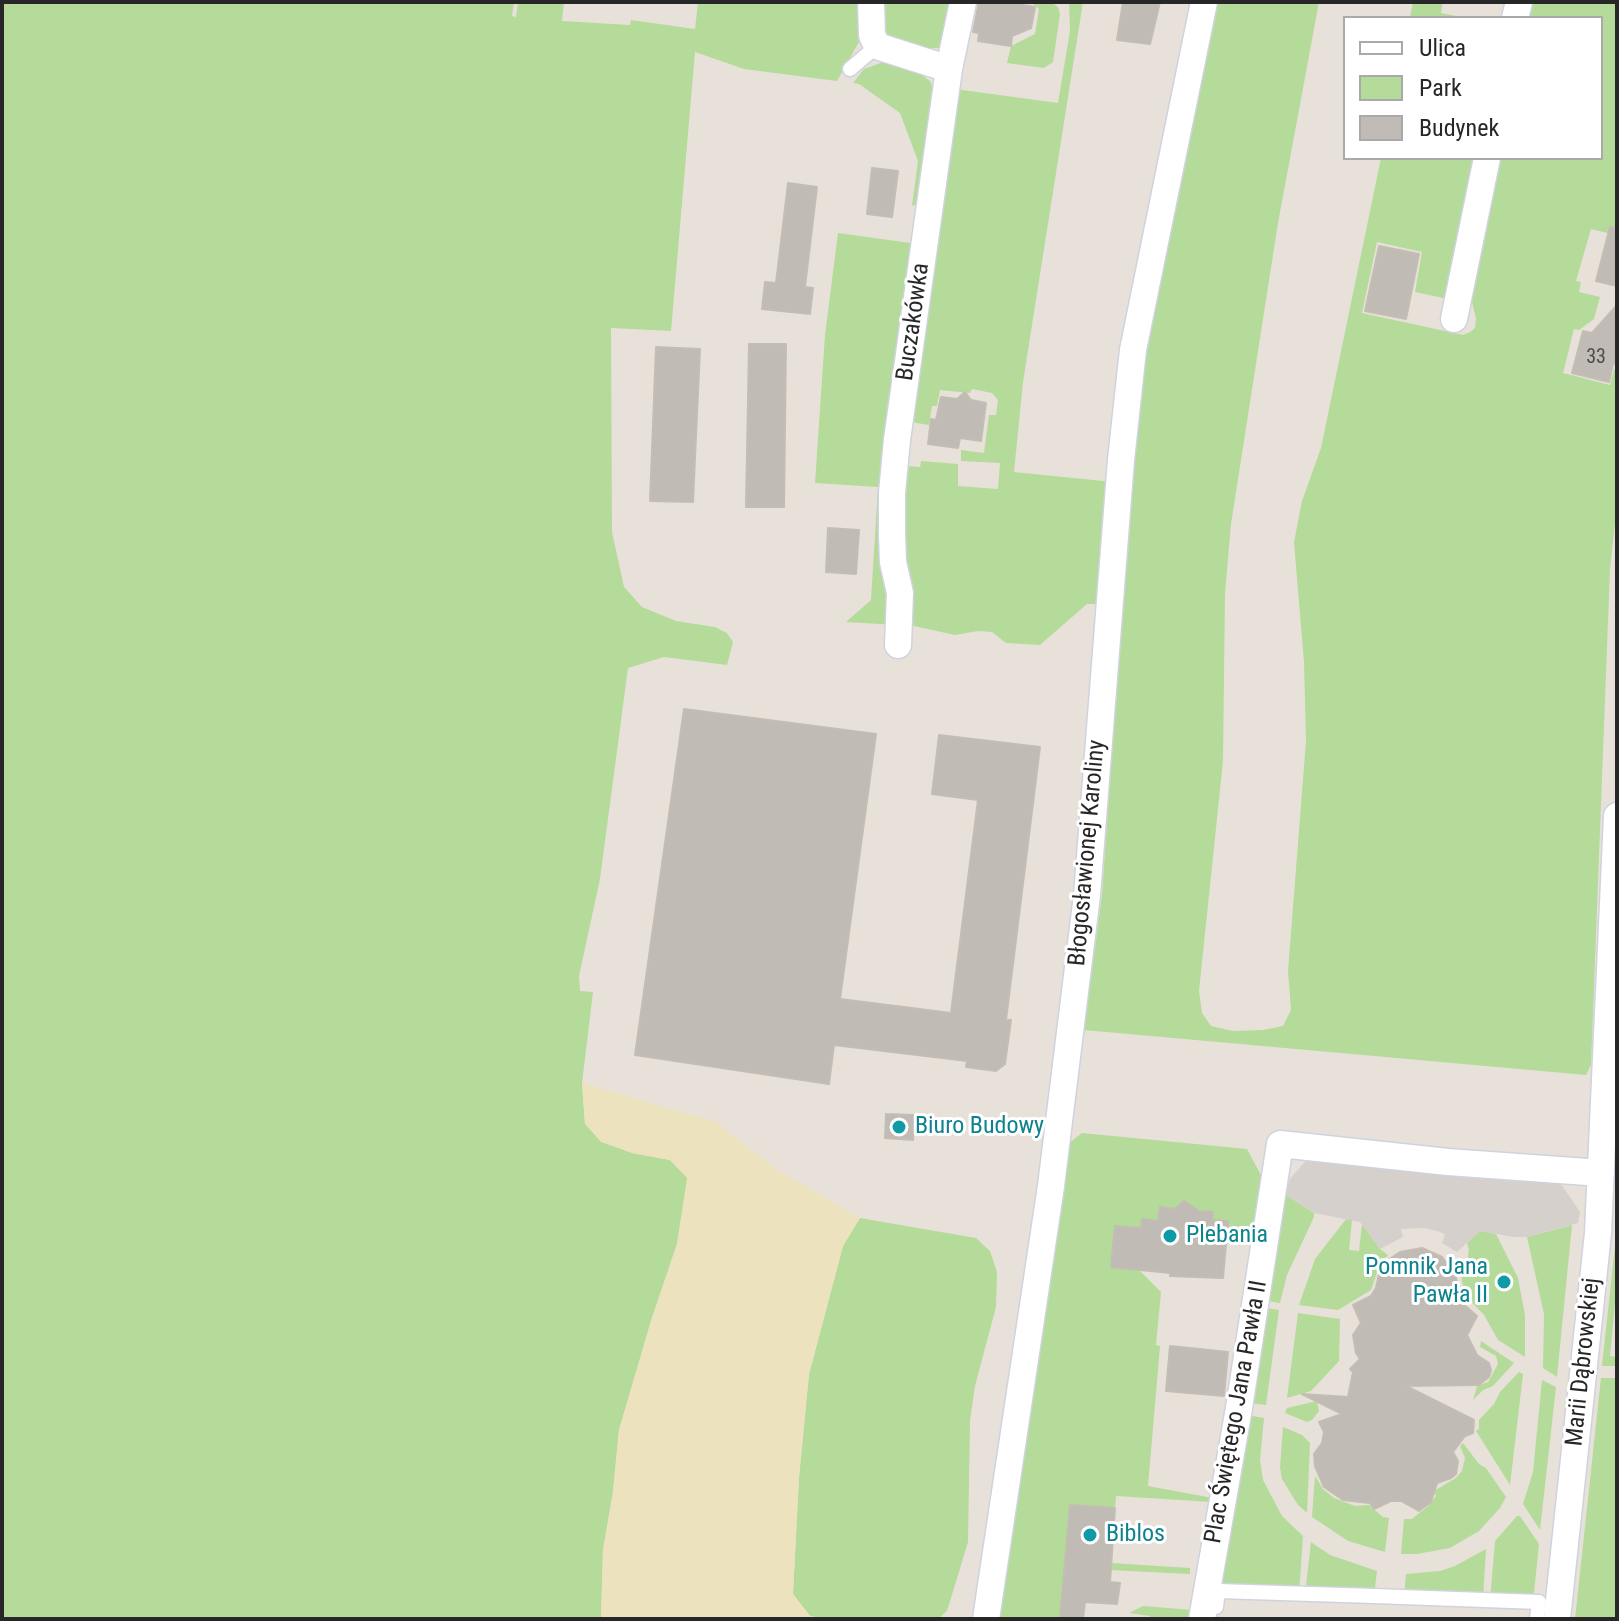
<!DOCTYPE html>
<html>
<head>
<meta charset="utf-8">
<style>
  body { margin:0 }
  #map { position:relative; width:1619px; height:1621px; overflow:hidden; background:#e8e1d9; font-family:"Roboto Condensed",sans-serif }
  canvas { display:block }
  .frame { position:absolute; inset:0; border:4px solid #272727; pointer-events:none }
  .legend { position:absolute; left:1343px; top:16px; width:260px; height:144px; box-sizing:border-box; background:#fff; border:2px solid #a9a9a9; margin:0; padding:10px 14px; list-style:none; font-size:24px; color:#272727 }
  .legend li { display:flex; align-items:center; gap:16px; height:40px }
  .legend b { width:40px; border:2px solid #a9a9a9 }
</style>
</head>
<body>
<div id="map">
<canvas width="1619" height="1621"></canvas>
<div class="frame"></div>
<ul class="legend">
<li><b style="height:10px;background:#fff"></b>Ulica</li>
<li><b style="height:22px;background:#b4db99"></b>Park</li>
<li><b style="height:22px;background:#c1bbb6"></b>Budynek</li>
</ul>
</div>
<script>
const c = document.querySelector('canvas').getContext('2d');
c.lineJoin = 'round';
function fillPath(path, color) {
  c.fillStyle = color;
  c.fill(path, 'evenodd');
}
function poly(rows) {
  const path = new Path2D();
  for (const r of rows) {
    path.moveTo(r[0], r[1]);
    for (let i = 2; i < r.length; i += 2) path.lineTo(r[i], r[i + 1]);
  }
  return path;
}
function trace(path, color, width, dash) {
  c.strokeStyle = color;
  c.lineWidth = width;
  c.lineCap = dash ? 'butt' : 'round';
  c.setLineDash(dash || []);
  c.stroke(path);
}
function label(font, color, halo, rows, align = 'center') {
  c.font = font + ' "Roboto Condensed",sans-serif';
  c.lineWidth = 6;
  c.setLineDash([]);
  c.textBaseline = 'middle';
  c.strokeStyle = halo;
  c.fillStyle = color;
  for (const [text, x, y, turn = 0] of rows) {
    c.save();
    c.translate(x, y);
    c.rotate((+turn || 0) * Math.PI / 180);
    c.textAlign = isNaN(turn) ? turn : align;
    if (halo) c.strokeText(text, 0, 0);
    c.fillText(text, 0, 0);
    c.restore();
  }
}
fillPath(poly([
  [2,2,514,2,512,16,516,17,518,2,564,2,562,21,630,25,631,20,695,29,698,2,866,2,864,33,837,81,744,69,695,52,671,331,611,328,612,532,624,587,642,607,676,621,715,627,727,633,733,642,727,665,664,657,628,668,600,879,579,976,580,991,593,992,582,1083,585,1124,632,1153,670,1160,688,1178,677,1244,651,1321,619,1430,613,1492,603,1550,601,1619,2,1619],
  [879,2,957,2,942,48,927,48,888,38,880,29],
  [1031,2,1052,3,1058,7,1060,14,1053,62,1044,68,1007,63,1011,46,1035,34,1039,9],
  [1069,2,1083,2,1023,382,1014,472,1113,482,1097,604,1087,604,1040,645,1006,643,992,632,978,631,955,635,914,626,846,622,871,600,878,487,815,483,825,335,838,233,918,244,905,337,902,546,906,466,920,467,921,461,958,464,958,486,998,489,1000,463,961,461,961,450,984,453,989,415,996,415,998,400,992,393,972,389,970,393,940,390,937,406,932,406,929,425,911,422,955,89,1058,103,1070,31],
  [1210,2,1319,2,1278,223,1231,524,1225,593,1223,761,1199,991,1202,1013,1211,1026,1233,1031,1263,1030,1283,1026,1291,1010,1288,971,1306,741,1304,662,1294,542,1302,501,1321,448,1381,158,1477,158,1448,299,1415,292,1422,252,1377,242,1362,313,1463,335,1470,332,1475,328,1476,318,1470,294,1492,158,1601,158,1601,18,1521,18,1524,2,1617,2,1617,230,1612,234,1591,229,1576,281,1581,282,1579,292,1600,297,1594,319,1579,330,1574,329,1563,373,1610,385,1614,369,1617,369,1617,506,1610,569,1591,1065,1586,1075,1084,1030,1102,895,1140,346],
  [1413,2,1443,2,1441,13,1466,18,1410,18],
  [886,61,919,73,930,81,935,94,925,202,912,206,918,161,900,113,859,84,853,83,864,69],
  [1082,1133,1247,1149,1262,1177,1249,1244,1226,1244,1228,1221,1212,1220,1212,1212,1196,1210,1187,1202,1182,1203,1177,1209,1160,1207,1158,1221,1142,1219,1141,1228,1115,1227,1112,1267,1139,1270,1161,1292,1156,1345,1160,1346,1148,1486,1213,1498,1212,1502,1116,1496,1115,1508,1070,1505,1060,1619,999,1619,1069,1143],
  [1286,1195,1314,1213,1314,1217,1287,1275,1280,1303,1267,1301],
  [860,1218,976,1238,990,1251,997,1272,996,1307,975,1386,970,1421,968,1542,947,1611,938,1619,827,1619,810,1616,793,1594,799,1477,809,1374,843,1246],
  [1346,1219,1352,1220,1349,1250,1359,1251,1362,1224,1380,1249,1388,1255,1379,1266,1371,1290,1338,1310,1299,1305,1315,1259],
  [1572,1225,1557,1377,1543,1368,1544,1314,1527,1237],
  [1480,1231,1496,1234,1518,1278,1525,1315,1525,1357,1498,1340,1484,1315,1465,1295,1461,1275,1465,1272,1469,1250,1467,1243],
  [1617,1244,1617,1283,1610,1356,1617,1357,1617,1366,1602,1366,1615,1246],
  [1266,1308,1279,1310,1266,1405,1250,1403],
  [1298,1313,1340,1319,1339,1361,1311,1391,1287,1398],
  [1481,1341,1514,1363,1493,1386,1483,1390,1473,1400,1477,1386,1488,1382,1498,1364,1496,1356,1480,1347],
  [1519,1372,1523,1374,1510,1485,1476,1431,1479,1429,1479,1420,1494,1404,1500,1392],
  [1601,1378,1617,1378,1617,1619,1575,1619],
  [1542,1380,1556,1387,1540,1530,1523,1504,1533,1472],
  [1317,1401,1319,1411,1312,1420,1307,1422,1285,1413,1287,1408],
  [1247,1415,1264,1418,1260,1460,1263,1480,1282,1516,1303,1536,1299,1594,1212,1595],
  [1283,1427,1302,1435,1310,1443,1307,1513,1298,1505,1282,1479,1280,1468],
  [1463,1443,1479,1464,1486,1468,1506,1497,1500,1508,1479,1531,1450,1548,1417,1554,1401,1554,1404,1519,1412,1519,1428,1506,1436,1496,1434,1491,1456,1478,1462,1471,1465,1458,1460,1446],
  [1315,1476,1323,1489,1334,1498,1355,1506,1369,1505,1383,1517,1389,1518,1385,1552,1348,1541,1312,1517],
  [1517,1516,1520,1516,1539,1544,1533,1602,1490,1600,1495,1541],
  [1311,1542,1330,1555,1377,1571,1374,1596,1305,1594],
  [1486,1549,1483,1600,1404,1597,1406,1574,1440,1571,1455,1566],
  [1111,1563,1190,1568,1190,1574,1110,1570],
  [1143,1606,1193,1610,1192,1619,1151,1619,1150,1616,1129,1613]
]), '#b4db99');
fillPath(poly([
  [582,1083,716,1122,779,1171,860,1218,843,1246,809,1374,799,1477,793,1594,810,1616,827,1619,601,1619,603,1550,613,1492,619,1430,651,1321,677,1244,687,1178,670,1160,632,1153,601,1142,585,1124]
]), '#ece2bd');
fillPath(poly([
  [1308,1158,1559,1181,1580,1212,1578,1223,1527,1237,1513,1237,1480,1231,1457,1252,1442,1243,1445,1234,1437,1231,1424,1228,1401,1229,1403,1237,1380,1249,1360,1222,1314,1213,1286,1195,1290,1179]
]), '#d5d0cb');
const building = poly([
  [979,2,1018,2,1017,4,1035,7,1031,28,1012,36,1011,46,978,41,979,33,973,32,979,2],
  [1123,2,1160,2,1150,44,1117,40,1123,2],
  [872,168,898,171,892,217,867,214,872,168],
  [788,183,817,187,805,287,813,288,810,314,762,309,765,282,776,283,788,183],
  [1610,227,1617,228,1617,286,1596,281,1610,227],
  [1379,246,1419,254,1406,319,1365,311,1379,246],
  [1617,305,1617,364,1613,364,1609,382,1572,373,1583,331,1592,333,1617,305],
  [749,344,786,344,784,507,746,507,749,344],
  [656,347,700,349,693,502,650,501,656,347],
  [965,392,971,400,986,403,981,441,960,438,958,448,928,444,931,419,936,420,941,397,957,399,965,392],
  [828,528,859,530,856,574,826,572,828,528],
  [684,709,876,734,840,999,951,1013,978,800,932,794,939,735,1040,747,1006,1020,1011,1020,1005,1064,996,1071,966,1067,967,1061,834,1045,829,1084,635,1055,684,709],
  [886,1114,914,1115,913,1140,885,1138,886,1114],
  [1184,1201,1199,1211,1213,1212,1212,1220,1228,1221,1223,1278,1170,1276,1170,1273,1111,1267,1115,1226,1141,1228,1142,1219,1158,1221,1160,1207,1175,1209,1184,1201],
  [1422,1248,1442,1257,1455,1274,1462,1303,1477,1316,1467,1335,1477,1355,1489,1363,1491,1370,1489,1377,1479,1385,1406,1386,1474,1420,1473,1433,1465,1436,1453,1452,1458,1461,1456,1474,1451,1478,1437,1483,1431,1502,1419,1511,1401,1501,1391,1501,1374,1509,1370,1503,1343,1500,1324,1487,1315,1466,1314,1454,1322,1443,1324,1432,1319,1422,1342,1414,1302,1394,1348,1397,1353,1372,1350,1369,1360,1359,1356,1353,1353,1335,1361,1323,1353,1305,1371,1296,1376,1288,1379,1274,1391,1258,1400,1252,1422,1248],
  [1170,1346,1228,1352,1224,1396,1166,1391,1170,1346],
  [1070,1505,1115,1508,1110,1582,1120,1583,1117,1604,1085,1602,1083,1619,1060,1619,1070,1505]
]);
fillPath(building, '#c1bbb6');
trace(building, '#c3bdb3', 2);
const service = poly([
  [850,69,877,46],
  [1216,1607,1218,1591,1374,1596,1539,1602,1537,1619]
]);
const minor = poly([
  [871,2,872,35,877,46,949,69],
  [1515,18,1519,2],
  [1454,319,1487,158],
  [898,645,900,593,893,562,892,534,892,493,897,440,949,69,963,2],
  [986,1619,1051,1186,1087,895,1121,460,1133,350,1204,2],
  [1202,1619,1239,1408,1280,1144,1448,1162,1601,1173],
  [1557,1619,1598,1233,1617,816]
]);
trace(service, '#cfd3df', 17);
trace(minor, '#cfd3df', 29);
trace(service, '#fff', 14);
trace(minor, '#fff', 26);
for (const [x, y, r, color] of [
  [899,1127,8,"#0f9aa8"],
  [1170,1236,8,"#0f9aa8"],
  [1504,1282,8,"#0f9aa8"],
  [1090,1535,8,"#0f9aa8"]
]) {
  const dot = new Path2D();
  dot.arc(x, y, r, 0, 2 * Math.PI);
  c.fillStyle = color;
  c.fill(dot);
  trace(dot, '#fff', 3);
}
label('20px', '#4e4c4b', null, [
  ["33",1596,358]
]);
label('24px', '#272727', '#fff', [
  ["Buczakówka",914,322,-82],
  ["Błogosławionej Karoliny",1088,853,-85],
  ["Marii Dąbrowskiej",1584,1362,-84],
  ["Plac Świętego Jana Pawła II",1237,1412,-80]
]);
label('24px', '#0d838f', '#fff', [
  ["Biuro Budowy",915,1127],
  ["Plebania",1186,1236],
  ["Pomnik Jana",1488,1268,"right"],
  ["Pawła II",1488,1296,"right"],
  ["Biblos",1106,1535]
], 'left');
</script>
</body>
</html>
